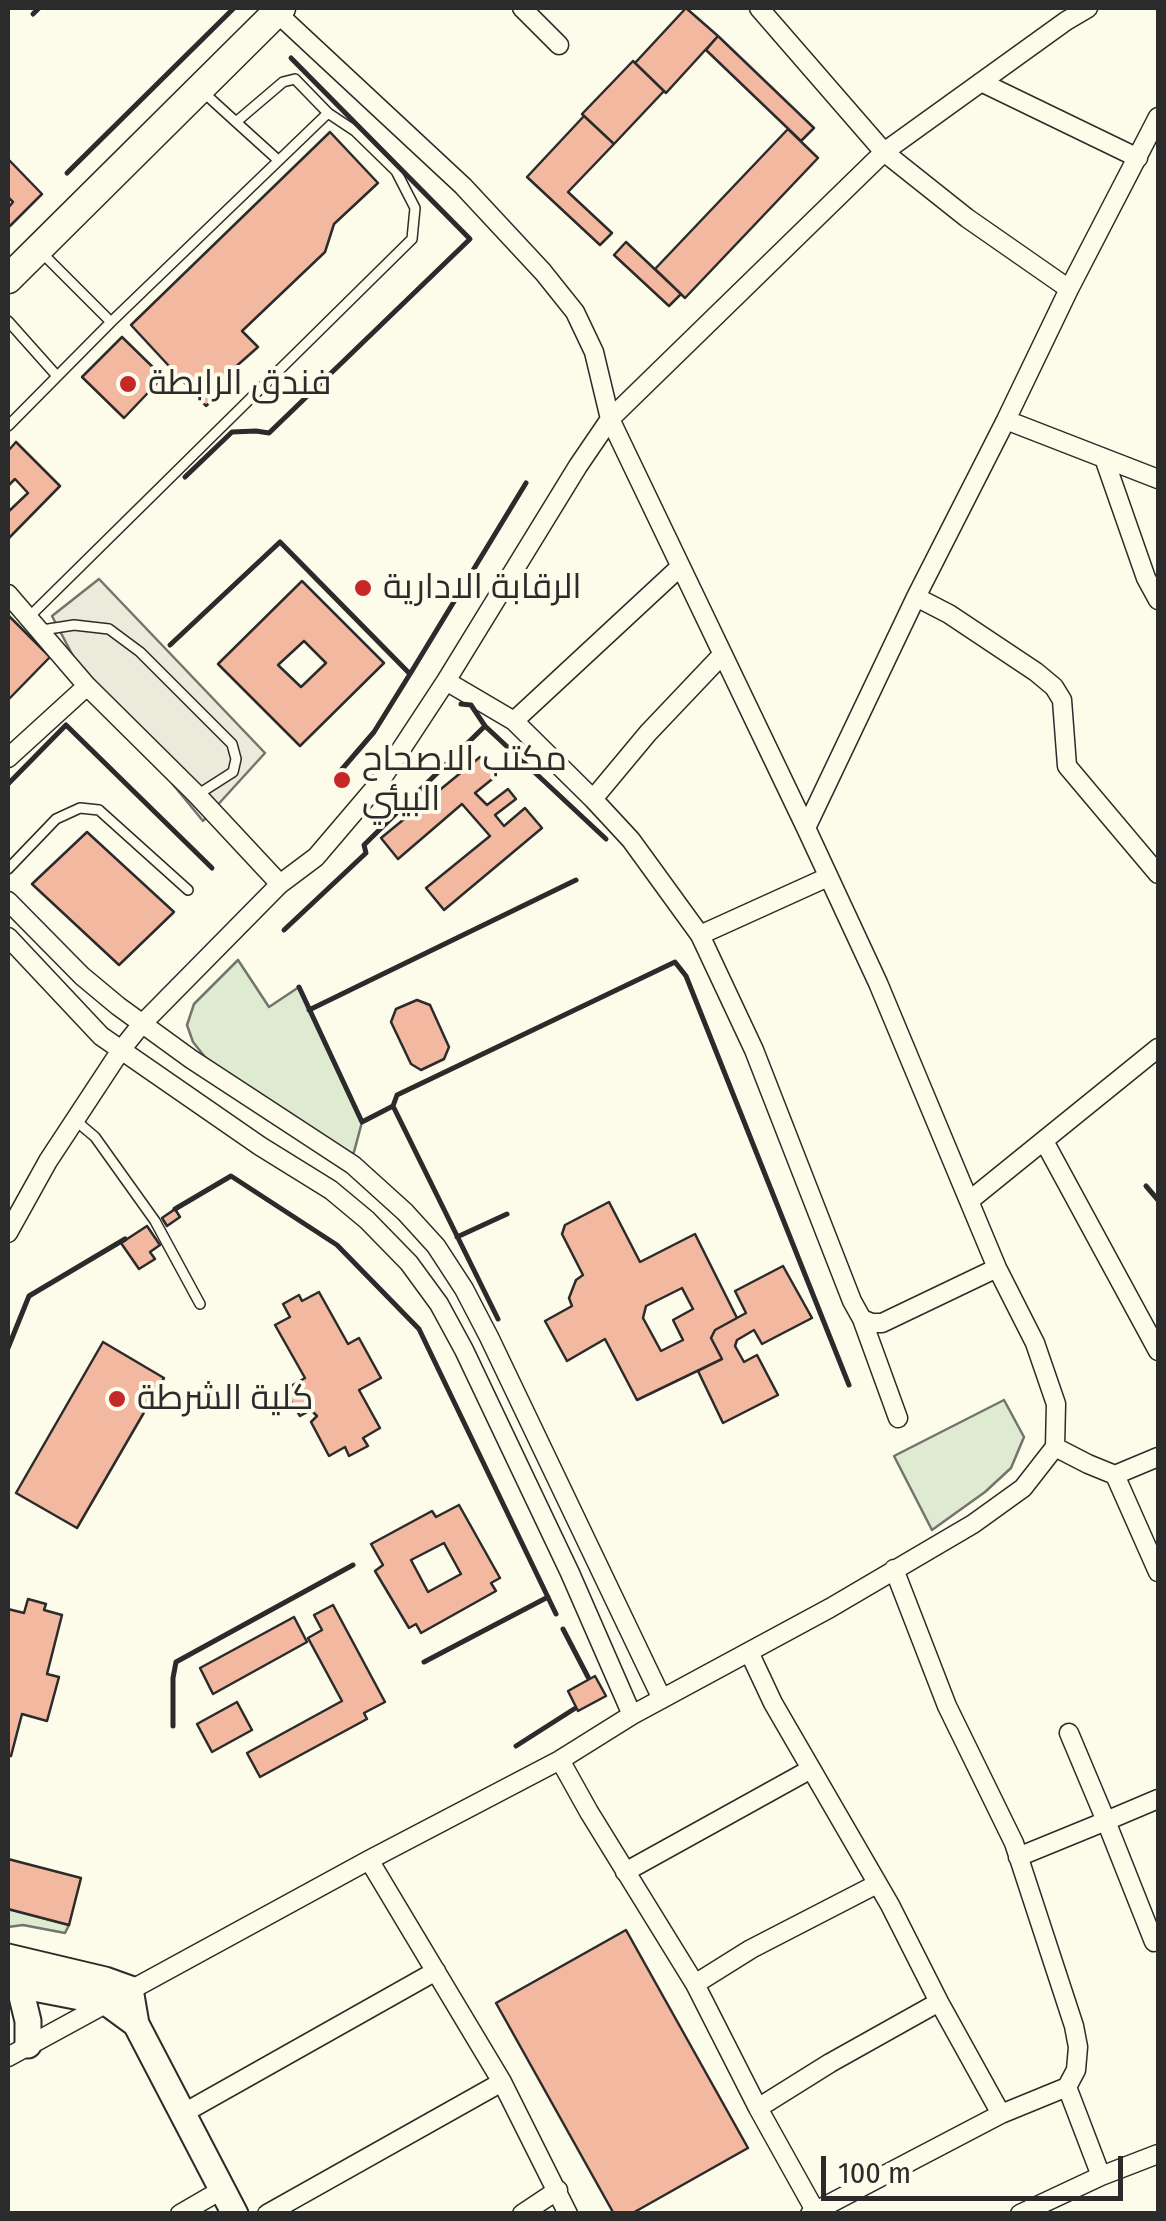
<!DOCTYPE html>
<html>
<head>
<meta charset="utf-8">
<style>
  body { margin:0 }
  #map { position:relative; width:1166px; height:2221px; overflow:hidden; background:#fdfbea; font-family:"Fira Sans Condensed",sans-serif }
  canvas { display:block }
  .frame { position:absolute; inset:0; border:10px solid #2b2b2b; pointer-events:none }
  .scale { position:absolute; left:821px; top:2156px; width:302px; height:45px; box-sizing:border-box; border:5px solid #2b2b2b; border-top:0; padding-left:12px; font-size:30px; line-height:35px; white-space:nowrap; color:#2b2b2b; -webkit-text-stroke:8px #fdfbea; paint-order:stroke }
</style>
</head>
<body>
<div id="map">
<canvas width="1166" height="2221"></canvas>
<div class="frame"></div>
<div class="scale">100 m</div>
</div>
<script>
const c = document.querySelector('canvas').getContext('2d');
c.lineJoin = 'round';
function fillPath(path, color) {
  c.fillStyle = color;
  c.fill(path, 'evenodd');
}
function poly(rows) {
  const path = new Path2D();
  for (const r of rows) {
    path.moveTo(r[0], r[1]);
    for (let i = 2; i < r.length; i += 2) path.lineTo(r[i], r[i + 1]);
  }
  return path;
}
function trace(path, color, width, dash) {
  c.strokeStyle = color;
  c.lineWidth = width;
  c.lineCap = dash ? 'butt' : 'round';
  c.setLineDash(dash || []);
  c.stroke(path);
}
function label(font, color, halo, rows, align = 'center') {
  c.font = font + ' "Fira Sans Condensed",Cairo,sans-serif';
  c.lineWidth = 8;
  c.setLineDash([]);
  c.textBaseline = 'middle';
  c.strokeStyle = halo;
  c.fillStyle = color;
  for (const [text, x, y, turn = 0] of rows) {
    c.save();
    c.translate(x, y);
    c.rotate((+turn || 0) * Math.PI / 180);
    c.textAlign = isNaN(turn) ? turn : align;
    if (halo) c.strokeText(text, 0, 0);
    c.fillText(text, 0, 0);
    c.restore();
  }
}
const green = poly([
  [238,960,269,1007,299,987,362,1122,354,1152,350,1156,209,1062,193,1042,187,1025,194,1004,238,960],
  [1004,1400,1024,1437,1011,1468,985,1492,932,1530,894,1456,1004,1400],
  [8,1909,69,1925,65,1933,23,1925,8,1927,8,1909]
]);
fillPath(green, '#deebd1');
trace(green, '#74746e', 2.5);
const parking = poly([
  [99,579,265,753,203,821,83,675,52,616,99,579]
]);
fillPath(parking, '#eceadb');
trace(parking, '#74746e', 2.5);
const building = poly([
  [686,8,718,36,666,93,635,63,686,8],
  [718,36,814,128,801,141,706,50,718,36],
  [633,61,664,91,614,144,582,114,633,61],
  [584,116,614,144,568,192,612,233,600,245,527,177,584,116],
  [788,129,818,158,685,298,655,269,788,129],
  [330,132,378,183,334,224,325,252,242,331,258,347,214,386,221,393,206,406,131,325,330,132],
  [8,159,42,194,10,226,8,223,8,208,13,202,8,197,8,159],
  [626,242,681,294,669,306,614,255,626,242],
  [122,337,163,377,124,418,82,377,122,337],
  [16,442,60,486,8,539,8,512,28,493,15,479,8,486,8,451,16,442],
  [302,581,384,663,300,746,218,664,302,581],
  [304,641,326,663,301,687,278,665,304,641],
  [8,615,50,657,8,700,8,615],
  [480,757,496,776,475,793,487,805,508,789,516,799,495,815,504,826,525,808,542,828,444,910,426,888,490,836,462,804,398,859,381,838,480,757],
  [87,832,174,912,119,965,32,884,87,832],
  [417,1000,430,1005,449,1047,444,1059,421,1070,411,1064,391,1022,396,1009,417,1000],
  [609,1202,640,1262,695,1234,737,1318,715,1330,711,1338,722,1359,637,1400,605,1339,567,1361,545,1321,572,1306,569,1298,576,1280,583,1275,562,1234,565,1225,609,1202],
  [682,1288,693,1309,673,1320,683,1340,661,1351,643,1318,646,1306,682,1288],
  [175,1209,180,1217,167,1226,162,1218,175,1209],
  [147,1226,160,1245,150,1252,155,1259,139,1269,121,1243,147,1226],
  [783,1266,812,1318,762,1344,754,1330,737,1340,735,1346,744,1362,757,1355,778,1395,723,1423,698,1371,722,1359,711,1338,715,1330,746,1313,735,1291,783,1266],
  [319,1292,348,1344,359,1338,381,1378,359,1390,380,1428,363,1438,368,1446,349,1456,345,1447,329,1456,311,1422,317,1416,311,1410,300,1416,284,1390,305,1378,275,1325,290,1317,283,1304,299,1295,302,1301,319,1292],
  [103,1342,164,1378,77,1528,16,1493,103,1342],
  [459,1505,500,1578,491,1583,496,1591,421,1633,416,1624,409,1628,375,1571,383,1565,371,1544,432,1511,436,1517,459,1505],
  [444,1543,461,1574,428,1592,411,1560,444,1543],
  [28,1599,46,1604,44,1610,62,1615,47,1674,59,1677,47,1721,22,1714,11,1756,8,1755,8,1609,24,1613,28,1599],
  [333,1605,385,1702,364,1713,367,1719,260,1777,247,1753,342,1701,308,1638,322,1630,314,1615,333,1605],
  [294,1617,307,1642,213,1694,200,1668,294,1617],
  [595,1676,606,1696,578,1711,568,1691,595,1676],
  [237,1702,252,1730,212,1752,197,1724,237,1702],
  [8,1859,81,1878,69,1925,8,1909,8,1859],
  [626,1930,748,2148,631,2214,614,2214,496,2003,626,1930]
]);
fillPath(building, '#f2b8a0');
trace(building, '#2b2b2b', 2.5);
const service = poly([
  [202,91,236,122,283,82,295,79,328,113],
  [236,122,278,160],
  [42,253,111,322],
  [8,321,57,376],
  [8,426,111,322,328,113,355,131,396,171,415,208,412,239,28,618],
  [42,630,74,625,109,629,140,652,232,744,236,759,233,772,197,795],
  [8,869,56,819,80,808,99,810,188,890],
  [75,1120,95,1137,155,1221,200,1304]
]);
const minor = poly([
  [522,8,559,45],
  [759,8,884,152,1066,21,1088,8],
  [981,82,1138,158],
  [1006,420,1158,479],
  [1104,458,1146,578,1158,600],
  [8,594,87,686],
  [916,597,949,614,1036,672,1054,687,1062,700,1067,766,1158,874],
  [446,681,514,721,593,799,631,840,700,935,754,1050,852,1301,862,1319,872,1323,882,1323,997,1268],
  [514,721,680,567],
  [8,758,87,686,197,795,280,884],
  [593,799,648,733,722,655],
  [806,828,916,597,1006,420,1069,289,1158,117],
  [8,901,82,976,118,1006,191,1059,353,1165,405,1212,436,1246,464,1289,489,1337,662,1699],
  [700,935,828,877],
  [8,937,101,1036,260,1146,331,1190,367,1220,409,1263,439,1304,464,1350,570,1573,632,1715],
  [1044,1141,1158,1351],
  [969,1201,1158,1048],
  [8,1233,48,1161,121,1050,141,1025,280,884,316,857,379,783,446,681,578,466,610,419,884,152,967,218,1069,289],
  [862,1319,898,1418],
  [1055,1447,1088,1464,1115,1475,1158,1572],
  [1115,1475,1158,1457],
  [750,1654,773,1703,890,1905,939,2002,1001,2114],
  [1069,1733,1106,1821,1158,1799],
  [560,1760,589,1812,695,1984,758,2108,817,2214],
  [1018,1857,1106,1821,1154,1942,1158,1940],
  [369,1860,502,2082,568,2214],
  [625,1872,811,1769],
  [695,1984,751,1949,877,1884],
  [8,2057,369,1860,560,1760,632,1715,830,1608,973,1524,1023,1488,1055,1447,1056,1404,1035,1343,997,1268,878,983,806,828,610,419,594,352,575,312,543,272,463,186,276,12],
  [758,2108,830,2063,939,2002],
  [182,2114,436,1971],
  [1101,2176,1158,2154],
  [180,2214,223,2189],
  [267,2214,502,2082],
  [522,2214,558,2190],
  [810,2214,1001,2114,1067,2087,1076,2070,1078,2047,1074,2026,1014,1843,947,1706,894,1569],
  [1020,2214,1101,2176,1067,2087]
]);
const secondary = poly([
  [8,1957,105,1980,130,1989,136,2024,235,2214],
  [16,1972,28,2021,28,2045],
  [8,1983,106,2002,136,2024]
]);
const primary = poly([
  [8,279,281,8]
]);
trace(service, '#2b2b2b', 12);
trace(minor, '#2b2b2b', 21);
trace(secondary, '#2b2b2b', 29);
trace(primary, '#2b2b2b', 31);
trace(service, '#fdfbea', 9);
trace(minor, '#fdfbea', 18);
trace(secondary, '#fdfbea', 25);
trace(primary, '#fdfbea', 28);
trace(poly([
  [33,14,39,8],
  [67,173,234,8],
  [185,477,232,432,256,431,269,433,470,239,291,58],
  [170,645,280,542,410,674,374,732,337,775],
  [410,674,526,483],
  [461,704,471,705,485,726,606,839],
  [8,784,66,725,212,868],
  [284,930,366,853,364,845,485,726],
  [299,987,362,1122,393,1106,498,1319],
  [309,1010,576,880],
  [393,1106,397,1095,675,962,686,976,849,1385],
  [1146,1186,1158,1200],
  [175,1209,231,1176,337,1245,419,1329,556,1614],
  [457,1237,507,1214],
  [8,1348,29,1296,125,1239],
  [563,1629,588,1677],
  [424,1662,548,1597],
  [173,1726,173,1678,176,1662,353,1565],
  [516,1746,574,1709]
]), '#2b2b2b', 5);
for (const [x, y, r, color] of [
  [128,384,10,"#c62828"],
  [363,588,10,"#c62828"],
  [342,780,10,"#c62828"],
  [117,1399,10,"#c62828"]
]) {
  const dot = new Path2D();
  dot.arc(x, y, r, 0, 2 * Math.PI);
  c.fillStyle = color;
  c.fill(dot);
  trace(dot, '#fdfbea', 4);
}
label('35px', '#2b2b2b', '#fdfbea', [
  ["فندق الرابطة",148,384],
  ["الرقابة الادارية",383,588],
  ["مكتب الاصحاح",362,760],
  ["البيئي",362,800],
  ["كلية الشرطة",137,1399]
], 'left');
</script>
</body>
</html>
